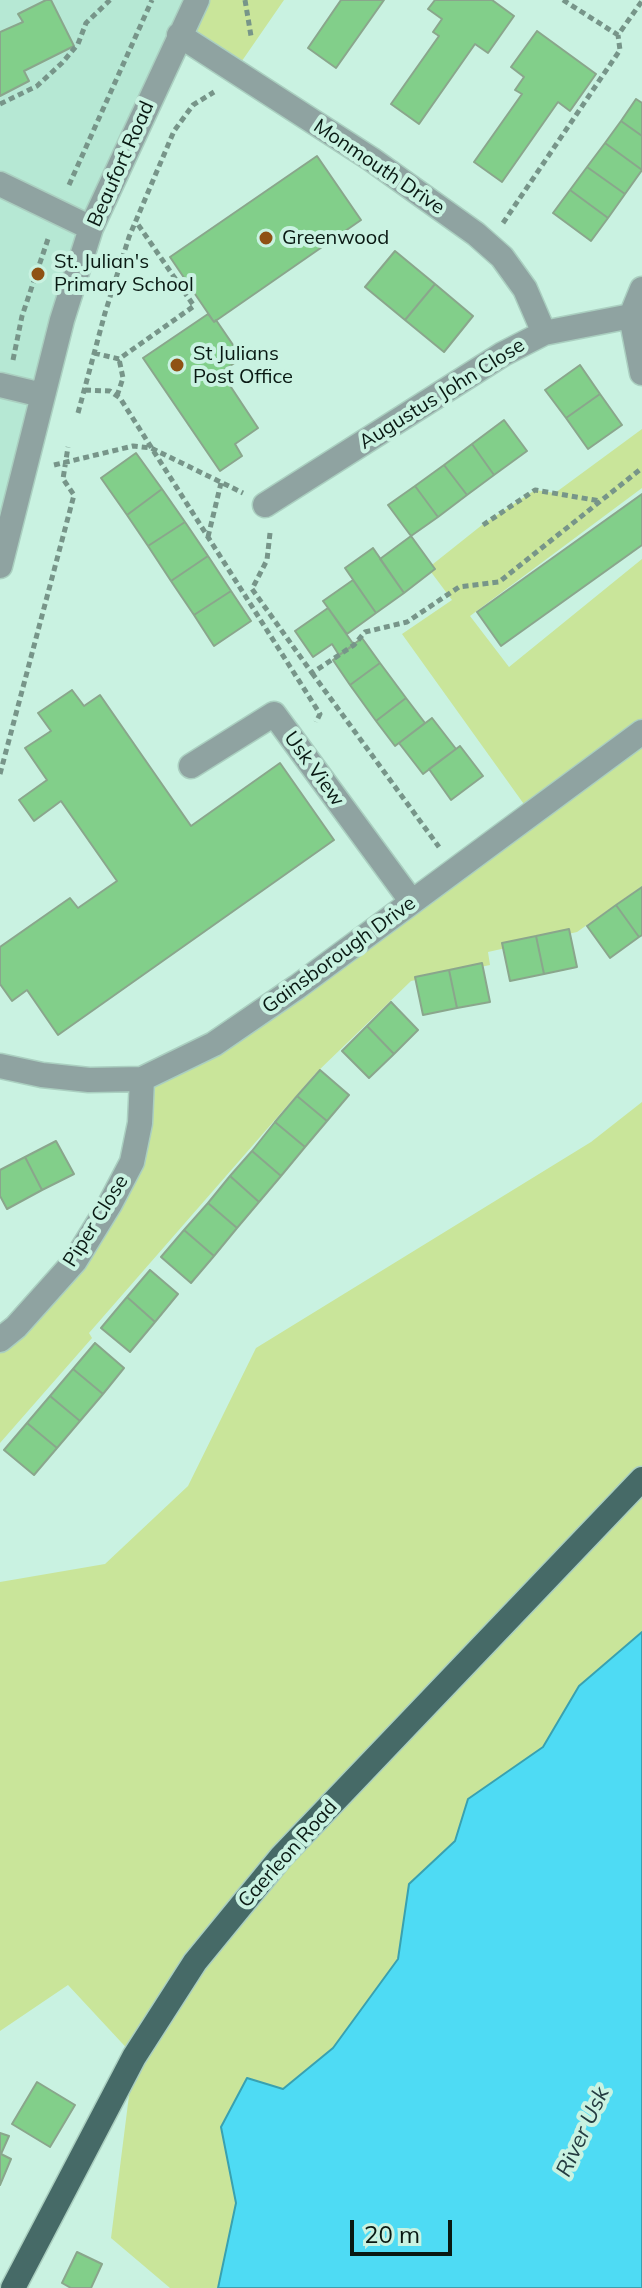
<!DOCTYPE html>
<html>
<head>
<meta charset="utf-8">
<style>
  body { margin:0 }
  #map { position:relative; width:642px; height:2288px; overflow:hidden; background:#c9f2e1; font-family:Mulish,sans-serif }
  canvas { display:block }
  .scale { position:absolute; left:350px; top:2220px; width:102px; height:36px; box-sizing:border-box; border:4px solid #091913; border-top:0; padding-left:10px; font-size:24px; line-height:28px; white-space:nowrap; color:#091913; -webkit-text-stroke:6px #c9f2e1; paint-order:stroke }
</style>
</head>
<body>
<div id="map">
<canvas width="642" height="2288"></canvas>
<div class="scale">20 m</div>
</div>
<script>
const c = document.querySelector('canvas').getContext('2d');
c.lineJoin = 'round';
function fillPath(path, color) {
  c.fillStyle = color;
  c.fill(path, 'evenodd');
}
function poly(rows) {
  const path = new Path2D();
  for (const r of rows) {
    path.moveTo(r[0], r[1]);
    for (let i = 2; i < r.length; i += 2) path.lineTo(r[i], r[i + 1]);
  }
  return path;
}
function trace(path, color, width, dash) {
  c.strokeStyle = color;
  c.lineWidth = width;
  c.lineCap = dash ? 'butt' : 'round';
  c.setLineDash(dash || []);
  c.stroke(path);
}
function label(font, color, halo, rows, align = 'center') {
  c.font = font + ' Mulish,sans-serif';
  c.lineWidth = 8;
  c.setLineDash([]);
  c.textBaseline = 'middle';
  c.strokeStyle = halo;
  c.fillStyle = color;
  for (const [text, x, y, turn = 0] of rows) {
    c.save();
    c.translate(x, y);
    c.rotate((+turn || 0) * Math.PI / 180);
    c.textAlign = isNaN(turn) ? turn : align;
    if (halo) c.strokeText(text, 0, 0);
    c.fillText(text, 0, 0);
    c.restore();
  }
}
fillPath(poly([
  [0,0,197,0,91,228,0,566]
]), '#b6e8d4');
fillPath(poly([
  [197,0,284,0,235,71,179,35],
  [642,429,642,488,470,616,509,667,642,559,642,886,577,932,488,952,490,965,411,981,315,1074,89,1333,92,1338,0,1443,0,1340,110,1204,142,1079,531,814,402,634,452,600,428,568,482,525,535,490,555,493],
  [642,1102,642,1632,579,1686,544,1747,468,1799,455,1841,409,1884,398,1959,333,2048,283,2089,246,2079,221,2127,236,2203,218,2288,170,2288,111,2238,134,2056,68,1985,0,2031,0,1582,105,1564,188,1486,256,1348,591,1142]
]), '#c9e59a');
const water = poly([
  [642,1632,642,2288,218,2288,236,2203,221,2127,247,2078,283,2089,333,2048,398,1959,409,1884,455,1841,468,1799,543,1747,579,1686,642,1632]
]);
fillPath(water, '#4edbf4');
trace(water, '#39a1b0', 2);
const building = poly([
  [46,0,51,0,74,46,24,71,29,81,0,96,0,32,23,22,18,14,46,0],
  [341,0,384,0,336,68,308,48,341,0],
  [435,0,492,0,514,16,488,53,475,44,419,124,391,104,439,36,433,32,442,19,428,9,435,0],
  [537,31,596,74,570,111,558,102,502,182,474,162,522,94,515,90,524,77,511,67,537,31],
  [636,99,642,103,642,136,621,121,636,99],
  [621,121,642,136,642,170,605,143,621,121],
  [605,143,642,170,625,194,587,167,605,143],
  [317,156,361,220,214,322,170,257,317,156],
  [587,167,625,194,608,218,570,190,587,167],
  [570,190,608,218,591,241,553,213,570,190],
  [395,251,435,284,405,320,365,287,395,251],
  [435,284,473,316,444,352,405,320,435,284],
  [208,314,214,322,216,320,242,358,221,372,258,428,235,444,242,456,220,471,143,358,208,314],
  [580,365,600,394,566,418,545,390,580,365],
  [600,394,622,425,588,449,566,418,600,394],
  [504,420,527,451,494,475,472,444,504,420],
  [472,444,494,475,467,495,444,465,472,444],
  [136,453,162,489,127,515,101,478,136,453],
  [444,465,467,495,438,517,415,486,444,465],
  [415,486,438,517,411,536,388,505,415,486],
  [162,489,185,522,148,546,127,515,162,489],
  [642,494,642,545,501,646,477,612,642,494],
  [185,522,208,556,171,581,148,546,185,522],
  [411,536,435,569,404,593,380,559,411,536],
  [373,548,404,593,376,613,345,568,373,548],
  [208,556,231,591,194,615,171,581,208,556],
  [353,580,376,613,347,634,323,601,353,580],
  [231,591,251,621,214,646,194,615,231,591],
  [328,608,354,645,339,655,332,644,313,657,295,631,328,608],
  [362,638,380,663,350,685,333,660,362,638],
  [380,663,406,698,376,721,350,685,380,663],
  [72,690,84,706,100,695,191,826,280,763,334,840,58,1035,27,990,12,1001,0,984,0,947,70,898,78,908,117,881,61,801,34,821,19,800,47,780,25,748,51,731,38,713,72,690],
  [406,698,425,723,395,746,376,721,406,698],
  [432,718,456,749,423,774,399,743,432,718],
  [460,746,483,776,451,800,429,769,460,746],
  [642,887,642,935,639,937,616,905,642,887],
  [616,905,639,937,610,958,587,926,616,905],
  [569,929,577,967,544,974,536,936,569,929],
  [536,936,544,974,510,981,502,943,536,936],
  [482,963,490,1002,457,1008,449,970,482,963],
  [449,970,457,1008,423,1015,415,977,449,970],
  [391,1002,418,1030,394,1054,367,1026,391,1002],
  [367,1026,394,1054,369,1078,342,1051,367,1026],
  [320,1070,349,1095,327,1121,297,1096,320,1070],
  [297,1096,327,1121,305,1147,275,1122,297,1096],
  [275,1122,305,1147,281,1176,252,1151,275,1122],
  [56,1141,74,1174,42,1190,25,1157,56,1141],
  [252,1151,281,1176,259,1202,230,1176,252,1151],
  [25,1157,42,1190,7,1209,0,1196,0,1170,25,1157],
  [230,1176,259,1202,237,1228,208,1203,230,1176],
  [208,1203,237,1228,214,1256,184,1230,208,1203],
  [184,1230,214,1256,191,1283,161,1257,184,1230],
  [150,1270,178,1294,155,1322,127,1297,150,1270],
  [127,1297,155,1322,130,1352,101,1328,127,1297],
  [95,1343,124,1368,103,1394,73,1369,95,1343],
  [73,1369,103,1394,80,1421,50,1396,73,1369],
  [50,1396,80,1421,57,1448,27,1423,50,1396],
  [27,1423,57,1448,34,1475,4,1450,27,1423],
  [37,2082,75,2105,50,2147,12,2124,37,2082],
  [0,2133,9,2136,1,2154,11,2159,0,2185,0,2133],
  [77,2252,102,2264,91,2288,71,2288,62,2283,77,2252]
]);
fillPath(building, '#82cf8a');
trace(building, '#8aa68c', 2);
const minor = poly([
  [179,35,371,159,476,234,502,257,525,289,544,333],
  [0,184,91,228],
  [642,289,631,316,642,373],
  [0,385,42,395],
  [265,505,503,354,544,333,631,316],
  [0,566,62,320,91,228,197,0],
  [191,766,274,714,412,902],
  [0,1066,42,1075,89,1080,142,1079,214,1044,297,987,642,732],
  [0,1340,16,1327,75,1261,110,1204,132,1162,140,1123,142,1079]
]);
const major = poly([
  [13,2288,134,2057,195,1962,281,1857,642,1479]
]);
trace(minor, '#aacfc0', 27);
trace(major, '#aacfc0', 27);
trace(poly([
  [245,0,251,36],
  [563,0,618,35,642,1],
  [0,104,37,86,62,63,78,44,86,23,110,0],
  [69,185,152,0],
  [503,223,620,50,618,35],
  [94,353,119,359,194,306,137,223],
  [13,360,22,316,48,239],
  [85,390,110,391,120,398,320,714,316,722],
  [117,396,123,378,119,359],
  [78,413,105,313,129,237,174,131,193,105,214,92],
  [54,465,133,446,151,448,243,493],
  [483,525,535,490,600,501],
  [270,533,267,560,252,589,312,673,354,645,365,632,407,622,459,587,499,582,642,468],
  [208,537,221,483],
  [312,673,439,847],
  [0,774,74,495,63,479,68,447]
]), '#779589', 5, [6, 4]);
trace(minor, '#8fa3a1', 24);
trace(major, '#466a67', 24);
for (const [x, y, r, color] of [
  [266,238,8,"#8f5214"],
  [38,274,8,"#8f5214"],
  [177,365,8,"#8f5214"]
]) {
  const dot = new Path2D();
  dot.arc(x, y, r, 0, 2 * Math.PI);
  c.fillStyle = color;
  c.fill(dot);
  trace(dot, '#c9f2e1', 3);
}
label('20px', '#091913', '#c9f2e1', [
  ["Beaufort Road",121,164,-66],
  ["Monmouth Drive",379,167,34],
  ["Augustus John Close",442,394,-32],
  ["Usk View",314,769,54],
  ["Gainsborough Drive",339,955,-36],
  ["Piper Close",96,1221,-58],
  ["Caerleon Road",288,1854,-48]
]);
label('20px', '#091913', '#c9f2e1', [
  ["Greenwood",282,238],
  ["St. Julian's",54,262],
  ["Primary School",54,285],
  ["St Julians",193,354],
  ["Post Office",193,377]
], 'left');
label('italic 22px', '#243c41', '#c9f2e1', [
  ["River Usk",583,2132,-65]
]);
</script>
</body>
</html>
